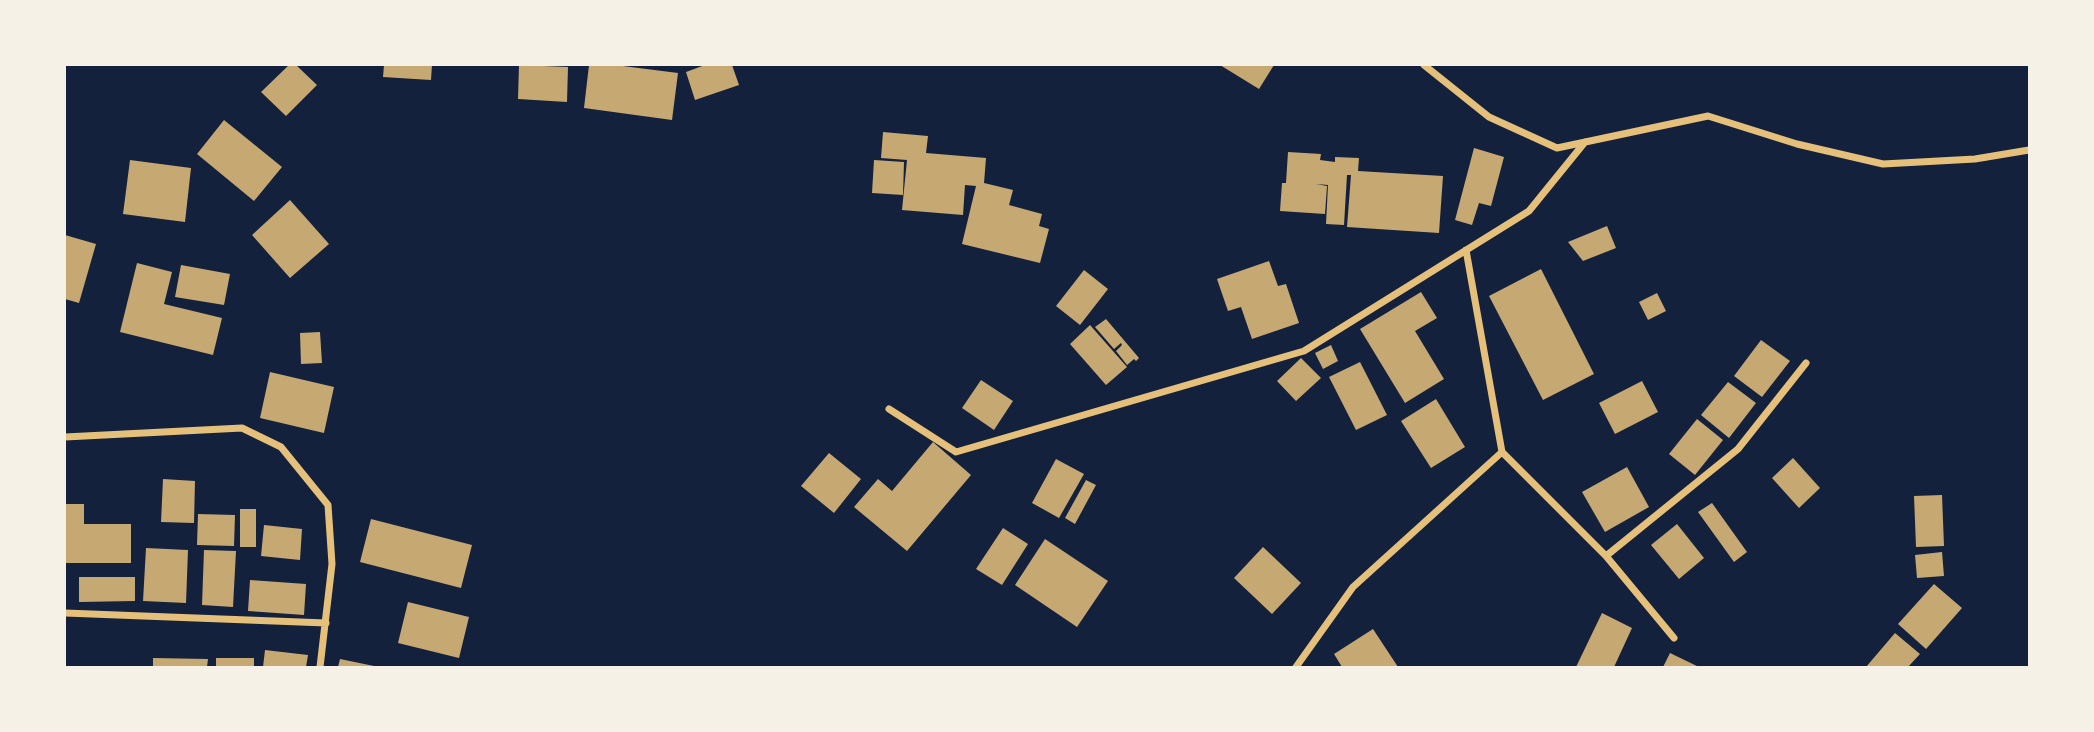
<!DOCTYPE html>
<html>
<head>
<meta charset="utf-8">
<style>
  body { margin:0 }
  #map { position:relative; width:2094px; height:732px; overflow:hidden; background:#14213d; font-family:Rubik,sans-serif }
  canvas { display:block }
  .frame { position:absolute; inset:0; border:66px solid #f6f1e7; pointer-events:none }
</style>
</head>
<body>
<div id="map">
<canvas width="2094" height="732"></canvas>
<div class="frame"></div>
</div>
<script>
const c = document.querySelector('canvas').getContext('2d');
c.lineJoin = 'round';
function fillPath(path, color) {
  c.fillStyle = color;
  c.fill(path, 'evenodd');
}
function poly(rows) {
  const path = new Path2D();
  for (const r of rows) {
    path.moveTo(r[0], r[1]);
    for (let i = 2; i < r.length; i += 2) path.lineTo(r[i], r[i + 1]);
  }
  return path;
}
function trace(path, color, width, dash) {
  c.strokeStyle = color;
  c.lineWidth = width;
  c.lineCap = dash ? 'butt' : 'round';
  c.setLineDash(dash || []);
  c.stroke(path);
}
fillPath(poly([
  [289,65,296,65,317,85,286,116,261,92],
  [384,65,432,65,431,80,383,77],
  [519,65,568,67,567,102,518,99],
  [589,65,615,65,678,73,672,120,584,108],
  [705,65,732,65,739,85,695,100,686,72],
  [1220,65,1274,65,1259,89],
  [224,120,282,167,254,201,197,154],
  [883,132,928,136,926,153,986,158,984,183,1013,190,1009,205,1042,214,1039,226,1049,229,1040,263,962,244,976,186,965,185,963,215,902,210,907,160,881,158],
  [1474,148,1504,157,1491,206,1479,203,1472,225,1455,220],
  [1288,152,1321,154,1320,160,1335,162,1335,157,1359,158,1358,171,1443,176,1439,233,1347,227,1351,175,1347,175,1344,225,1326,224,1328,185,1316,184,1327,186,1325,214,1280,211,1282,183,1286,183],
  [130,160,191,168,185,222,123,214],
  [874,160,904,162,903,195,872,193],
  [290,200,329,244,290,278,252,235],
  [1607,226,1616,248,1583,261,1568,242],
  [65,235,96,244,79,303,65,299],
  [1269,261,1278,286,1286,284,1299,323,1252,339,1241,307,1228,311,1217,279],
  [137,263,172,272,164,304,222,318,213,355,120,332],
  [181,265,230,274,224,305,175,297],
  [1541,269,1594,374,1543,400,1489,296],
  [1084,270,1108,289,1080,325,1056,306],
  [1421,292,1437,318,1415,331,1444,379,1405,403,1360,329],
  [1657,293,1666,311,1648,320,1639,302],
  [1106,319,1139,358,1136,361,1134,359,1127,365,1116,351,1122,345,1121,343,1114,349,1095,327],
  [1090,325,1127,367,1106,385,1070,344],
  [320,332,322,363,301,364,300,333],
  [1761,340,1790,361,1762,397,1734,376],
  [1331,345,1338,361,1323,369,1315,353],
  [1301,358,1321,378,1296,401,1277,381],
  [1360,362,1387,415,1356,430,1329,377],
  [270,372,334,387,324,433,260,418],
  [981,380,1013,401,994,430,962,408],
  [1642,381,1658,412,1615,434,1599,403],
  [1728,382,1756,403,1729,438,1701,415],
  [1436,399,1465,447,1431,468,1401,421],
  [1697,419,1723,440,1695,475,1669,454],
  [933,442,971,475,907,551,854,507,878,479,892,491],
  [829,453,861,479,834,513,801,486],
  [1793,458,1820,488,1799,508,1772,478],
  [1056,459,1084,474,1059,518,1032,503],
  [1627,467,1649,507,1605,532,1582,492],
  [163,479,195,481,194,523,161,522],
  [1086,480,1096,485,1075,524,1065,518],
  [1942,495,1944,546,1916,547,1914,496],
  [1712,503,1747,552,1734,562,1698,512],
  [65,504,84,504,84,524,131,524,131,563,65,563],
  [240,509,256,509,256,547,240,547],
  [198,514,235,515,234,546,197,545],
  [371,519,472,545,461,588,360,562],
  [1677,524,1704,558,1679,579,1651,545],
  [264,525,302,529,300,560,261,556],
  [1003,528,1028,544,1002,585,976,569],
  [1045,539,1108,581,1077,627,1015,585],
  [1263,547,1301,583,1272,614,1234,578],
  [146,548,188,550,186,603,143,601],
  [204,550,236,551,233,607,202,605],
  [1942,552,1944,576,1917,578,1915,555],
  [79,577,135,577,135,601,79,602],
  [250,580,306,584,304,615,248,611],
  [1934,584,1962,608,1926,649,1898,624],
  [408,602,469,617,459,658,398,643],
  [1602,613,1632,628,1614,667,1576,667],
  [1373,629,1398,667,1342,667,1334,654],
  [1895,633,1920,654,1908,667,1866,667],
  [265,650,308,655,306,667,263,667],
  [1670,653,1699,667,1663,667],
  [153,658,208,659,207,667,153,667],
  [216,658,254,658,254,667,216,667],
  [340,659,374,666,374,667,338,667]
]), '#c6a872');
trace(poly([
  [1424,65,1489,117,1557,148,1708,116,1797,144,1883,164,1975,159,2029,150],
  [1466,250,1502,452,1606,556,1674,638],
  [889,409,956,452,1304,351,1529,211,1585,142],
  [65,437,242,428,281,447,328,505,332,564,320,667],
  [1606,556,1738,449,1806,363],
  [65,613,326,623],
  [1296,667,1353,587,1502,452]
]), '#e5c07b', 7);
</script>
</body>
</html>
